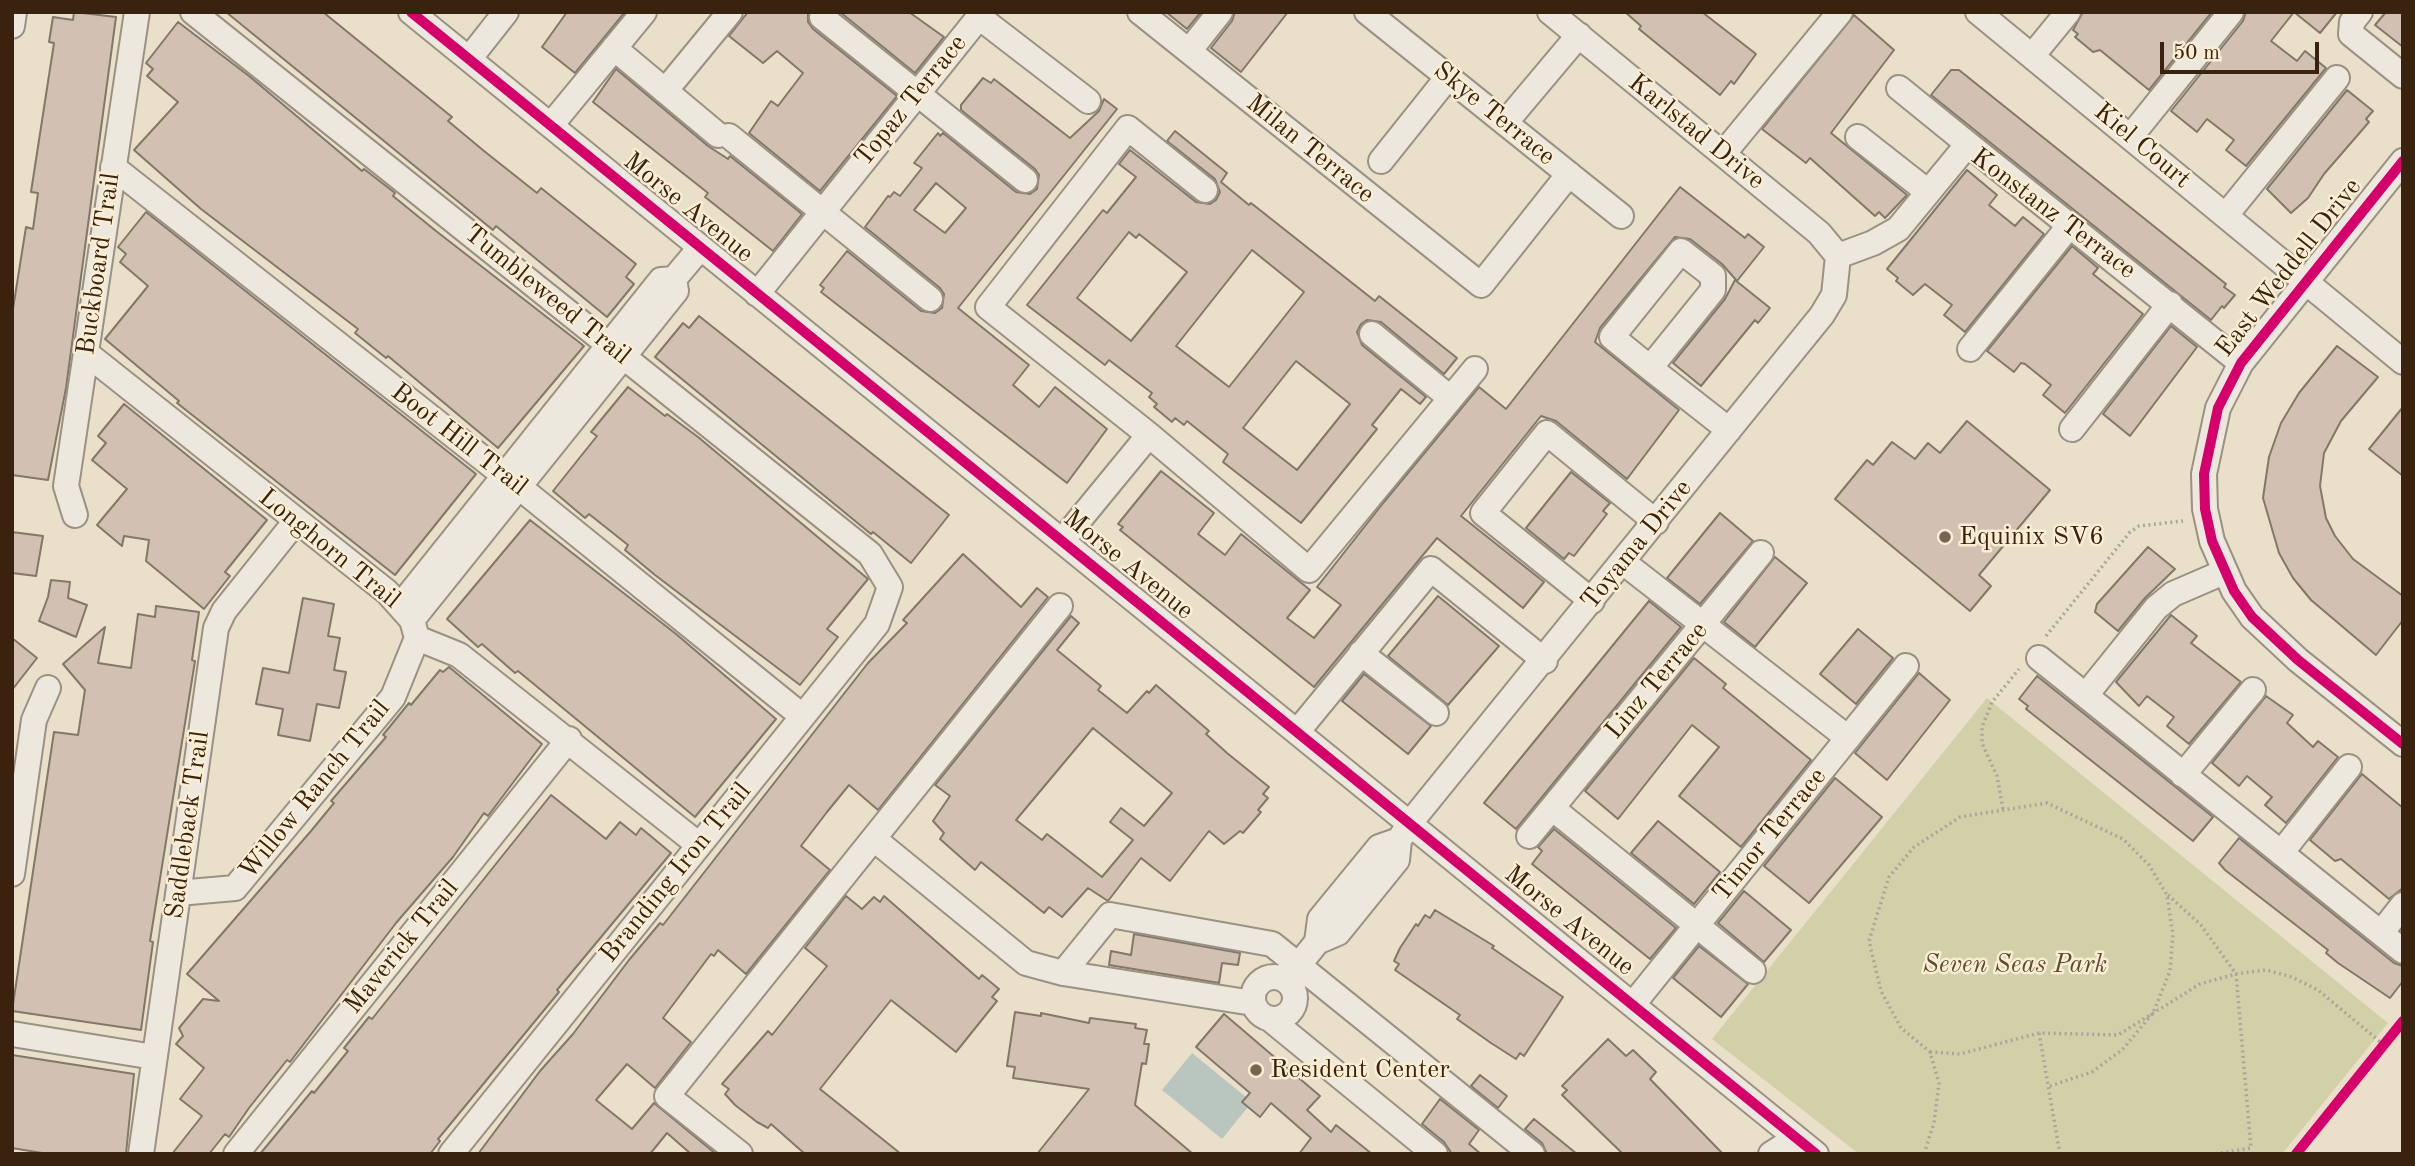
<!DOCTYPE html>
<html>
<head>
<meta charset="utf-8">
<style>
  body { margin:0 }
  #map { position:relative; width:2415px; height:1166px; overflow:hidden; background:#eadfc9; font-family:"Old Standard TT",serif }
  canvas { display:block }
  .frame { position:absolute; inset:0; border:14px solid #39230f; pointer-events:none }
  .scale { position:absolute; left:2160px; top:42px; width:159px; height:32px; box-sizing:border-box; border:4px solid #39230f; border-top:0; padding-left:9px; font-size:21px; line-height:24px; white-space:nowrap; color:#39230f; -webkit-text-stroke:5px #faedd3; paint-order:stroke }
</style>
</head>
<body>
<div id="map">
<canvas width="2415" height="1166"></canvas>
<div class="frame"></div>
<div class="scale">50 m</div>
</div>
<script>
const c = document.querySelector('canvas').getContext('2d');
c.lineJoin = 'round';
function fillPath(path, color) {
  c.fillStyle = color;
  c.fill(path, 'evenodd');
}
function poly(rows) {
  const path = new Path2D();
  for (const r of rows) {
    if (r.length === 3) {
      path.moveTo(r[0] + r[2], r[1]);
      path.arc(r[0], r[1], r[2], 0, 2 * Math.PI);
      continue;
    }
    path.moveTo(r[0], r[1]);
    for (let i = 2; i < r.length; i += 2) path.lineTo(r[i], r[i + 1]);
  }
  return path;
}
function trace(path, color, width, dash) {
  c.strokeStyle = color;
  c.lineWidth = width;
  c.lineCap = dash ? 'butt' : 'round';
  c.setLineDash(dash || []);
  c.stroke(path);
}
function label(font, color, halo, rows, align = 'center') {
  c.font = font + ' "Old Standard TT",serif';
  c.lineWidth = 5;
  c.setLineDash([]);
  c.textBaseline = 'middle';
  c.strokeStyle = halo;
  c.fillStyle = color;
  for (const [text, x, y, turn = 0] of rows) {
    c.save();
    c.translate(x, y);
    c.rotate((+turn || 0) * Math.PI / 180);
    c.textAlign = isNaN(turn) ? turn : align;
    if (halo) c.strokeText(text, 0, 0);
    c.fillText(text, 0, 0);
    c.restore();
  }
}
fillPath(poly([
  [1987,698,2388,1023,2282,1154,1859,1154,1712,1039]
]), '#d2d0a9');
fillPath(poly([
  [1192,1053,1252,1102,1222,1139,1162,1090]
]), '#b8c6bf');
const building = poly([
  [74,12,116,17,66,388,48,480,12,475,12,315,26,227,33,229,38,193,31,192,54,43,49,42,53,17,73,20,74,12],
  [226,12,323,12,452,117,448,121,484,151,537,193,541,188,636,264,626,277,634,284,607,317,496,226,493,230,226,12],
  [567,12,625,12,575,73,542,47,567,12],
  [748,12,808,12,808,22,813,29,897,96,820,191,749,133,771,101,778,106,803,73,777,51,763,63,729,36,748,12],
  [840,12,909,12,944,37,915,73,840,12],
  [1166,12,1201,12,1187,29,1166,12],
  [1235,12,1288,12,1241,72,1211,48,1232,21,1235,12],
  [1625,12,1702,12,1756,54,1734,84,1731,81,1720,95,1639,29,1641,26,1625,12],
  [2083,12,2212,12,2149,90,2100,50,2093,52,2075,37,2078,34,2073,30,2083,12],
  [2246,12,2337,12,2320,33,2294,12,2271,41,2297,61,2305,51,2326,68,2246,166,2226,150,2234,140,2207,119,2197,132,2171,111,2243,21,2246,12],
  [2386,12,2403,12,2403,47,2375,25,2386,12],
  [1854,15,1894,50,1831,133,1907,195,1885,218,1879,212,1875,216,1810,158,1806,163,1762,129,1854,15],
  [178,22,249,76,362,171,364,169,395,193,393,196,436,231,584,346,498,448,388,356,386,358,355,333,358,329,201,209,134,150,178,102,147,76,153,69,146,63,178,22],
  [616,69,708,146,728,159,730,156,802,214,773,251,705,197,708,193,593,102,616,69],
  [1951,70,1959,70,2226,284,2224,287,2235,295,2224,308,2222,306,2211,320,1931,95,1951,70],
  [983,78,991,83,994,79,1070,138,1099,111,1104,99,1117,109,958,308,1029,365,1013,385,1039,407,1055,387,1107,429,1067,483,839,306,821,292,824,288,820,285,847,251,921,311,935,313,942,308,944,294,940,288,865,227,888,196,890,197,894,192,900,196,922,168,914,163,938,133,940,136,943,133,1016,192,1030,194,1037,189,1039,175,1035,169,961,110,961,105,983,78],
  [936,183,966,208,945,233,914,210,936,183],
  [2347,90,2373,111,2366,119,2369,122,2324,174,2308,198,2291,213,2267,189,2347,90],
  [1175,131,1227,173,1221,182,1249,205,1251,203,1375,301,1379,296,1457,358,1444,374,1381,322,1367,320,1361,324,1357,332,1362,345,1426,397,1420,404,1401,389,1372,425,1377,429,1301,523,1223,462,1228,454,1187,421,1184,425,1175,418,1172,422,1154,407,1157,404,1149,397,1152,393,1109,360,1105,365,1027,305,1103,210,1107,213,1136,177,1119,164,1130,150,1196,202,1210,204,1216,200,1220,192,1215,179,1167,141,1175,131],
  [1129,232,1136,238,1139,234,1187,272,1131,341,1077,298,1129,232],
  [1252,250,1304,292,1229,387,1176,346,1252,250],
  [1296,361,1350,404,1297,470,1243,428,1296,361],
  [1967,170,1997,195,1989,205,2015,226,2023,217,2044,234,1965,332,1944,315,1952,305,1925,284,1913,295,1896,281,1898,278,1887,269,1967,170],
  [1680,187,1745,238,1748,234,1764,247,1737,281,1722,264,1690,239,1675,237,1600,328,1595,342,1679,410,1627,479,1556,421,1541,416,1461,516,1544,582,1523,608,1437,538,1314,687,1120,530,1123,527,1118,524,1161,471,1214,513,1198,534,1225,555,1241,534,1310,590,1287,618,1314,638,1341,605,1317,587,1384,502,1479,387,1506,409,1680,187],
  [146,212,476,474,395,575,177,403,179,401,105,339,148,286,120,262,126,254,118,247,146,212],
  [2072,246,2098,268,2093,274,2143,314,2065,413,2043,395,2051,385,2025,364,2021,363,2014,372,1987,351,2072,246],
  [1735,280,1770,308,1758,323,1755,320,1701,386,1673,363,1725,299,1735,280],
  [699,316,949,515,911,563,873,532,871,534,655,357,683,323,689,328,699,316],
  [2171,326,2197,347,2130,436,2103,414,2171,326],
  [2337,346,2378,377,2341,421,2324,453,2320,486,2326,518,2335,536,2353,559,2403,596,2403,620,2376,655,2311,600,2293,578,2279,553,2263,498,2269,457,2281,423,2299,393,2337,346],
  [628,387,665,416,667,414,698,437,868,579,827,629,838,637,800,685,655,575,625,550,628,545,589,514,585,518,553,491,597,436,591,432,628,387],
  [124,404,267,520,225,572,230,576,204,609,146,561,149,540,124,536,122,546,97,525,127,489,92,460,106,443,98,436,124,404],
  [2403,407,2403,476,2369,449,2403,407],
  [1967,421,2050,490,1979,575,1991,586,1970,611,1835,499,1867,460,1873,465,1892,442,1915,459,1928,443,1940,453,1967,421],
  [1571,472,1610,503,1603,511,1607,514,1574,556,1569,553,1564,559,1526,528,1571,472],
  [1720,513,1753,541,1700,604,1667,578,1720,513],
  [530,520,676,634,776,719,695,817,518,671,515,673,482,644,478,647,447,619,530,520],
  [12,532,43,536,36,576,12,573,12,532],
  [2148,547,2175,569,2145,598,2118,631,2095,612,2097,604,2148,547],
  [963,554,1021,607,1037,588,1048,597,878,810,849,785,827,812,801,846,830,870,746,974,718,950,714,956,711,954,663,1018,691,1042,655,1088,627,1064,596,1100,632,1129,654,1103,716,1154,691,1154,667,1133,650,1154,478,1154,540,1071,573,1034,629,960,660,923,663,925,868,663,907,623,903,620,963,554],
  [1775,557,1807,583,1755,647,1724,622,1775,557],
  [51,580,70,582,68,598,87,605,76,637,39,621,48,597,51,580],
  [1438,596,1499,646,1448,705,1388,656,1438,596],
  [303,598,334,604,328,636,340,638,334,670,346,672,339,708,317,704,310,741,278,735,283,709,256,704,263,668,289,673,303,598],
  [1649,601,1681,627,1516,829,1484,803,1649,601],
  [156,606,199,612,192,660,195,661,150,941,153,942,141,1030,12,1011,54,732,78,735,85,690,63,664,105,627,98,663,131,668,138,614,155,617,156,606],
  [2171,615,2197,636,2191,643,2241,682,2189,744,2167,726,2174,717,2147,696,2139,706,2116,682,2171,615],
  [1071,616,1079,623,1057,650,1101,686,1098,690,1127,713,1147,691,1149,693,1156,685,1209,731,1206,734,1227,753,1269,787,1263,794,1268,798,1258,810,1261,812,1243,833,1240,831,1224,844,1209,831,1170,881,1141,858,1108,901,1088,888,1062,917,1049,907,1044,913,981,862,975,870,940,839,944,833,933,821,950,796,935,785,1071,616],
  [1093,728,1172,793,1144,826,1121,808,1110,822,1133,840,1102,877,1047,834,1042,840,1016,820,1093,728],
  [1858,629,1893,658,1856,704,1820,674,1858,629],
  [12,638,37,658,12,690,12,638],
  [1694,658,1726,684,1723,688,1811,760,1741,847,1679,796,1719,747,1692,725,1618,819,1585,791,1694,658],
  [449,667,542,744,488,816,484,813,453,857,396,923,290,1062,287,1060,249,1108,229,1137,225,1134,209,1154,172,1154,202,1116,180,1099,204,1068,176,1044,183,1036,179,1028,203,999,219,1001,187,974,311,831,334,803,331,801,386,737,383,735,409,703,411,705,440,670,443,672,449,667],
  [1919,673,1950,700,1887,780,1855,753,1919,673],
  [1364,674,1431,726,1408,754,1342,701,1364,674],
  [2037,676,2213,817,2193,841,2026,709,2028,706,2019,699,2037,676],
  [2266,696,2293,715,2287,723,2313,747,2318,741,2338,757,2286,823,2265,805,2272,797,2247,776,2239,786,2212,763,2266,696],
  [2362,774,2403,808,2403,888,2389,899,2341,859,2335,861,2310,840,2362,774],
  [1835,778,1882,817,1809,903,1764,866,1835,778],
  [551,795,606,839,620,822,636,835,641,828,671,853,557,990,559,992,438,1139,440,1141,430,1154,260,1154,312,1091,314,1093,348,1051,344,1048,369,1017,372,1019,551,795],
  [1658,821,1720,872,1694,904,1631,853,1658,821],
  [1554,829,1676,928,1650,959,1532,864,1542,851,1538,847,1554,829],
  [2239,838,2394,963,2403,966,2403,981,2390,998,2338,963,2326,953,2328,950,2225,870,2219,863,2239,838],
  [1744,891,1791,930,1764,962,1718,923,1744,891],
  [846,896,862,909,874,897,880,902,884,896,979,979,982,975,999,989,992,997,997,1001,956,1052,891,1000,820,1089,901,1154,805,1154,771,1124,768,1128,757,1122,735,1105,725,1094,729,1089,722,1084,768,1031,772,1035,827,966,805,948,846,896],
  [1435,910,1494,946,1492,948,1563,997,1524,1056,1520,1053,1516,1059,1491,1043,1457,1019,1460,1015,1395,970,1399,964,1394,961,1400,948,1416,924,1418,926,1425,915,1430,918,1435,910],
  [1134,934,1240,953,1238,965,1222,963,1219,983,1109,965,1111,951,1131,955,1134,934],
  [1699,946,1748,984,1721,1017,1673,978,1699,946],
  [1015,1012,1041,1016,1041,1013,1089,1023,1090,1018,1136,1024,1135,1028,1147,1030,1144,1044,1149,1044,1146,1064,1142,1063,1135,1105,1193,1154,1037,1154,1089,1089,1013,1078,1015,1067,1007,1066,1015,1012],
  [1224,1014,1320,1096,1307,1110,1331,1132,1336,1125,1372,1154,1299,1154,1311,1138,1271,1103,1260,1117,1242,1102,1250,1093,1196,1047,1224,1014],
  [1608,1039,1626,1056,1633,1050,1656,1072,1650,1079,1723,1154,1623,1154,1562,1095,1567,1090,1562,1086,1608,1039],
  [12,1055,134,1074,126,1154,48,1154,12,1148,12,1055],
  [1480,1075,1507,1096,1498,1108,1471,1086,1480,1075],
  [1440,1099,1479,1130,1469,1144,1481,1154,1452,1154,1444,1142,1422,1124,1440,1099],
  [1534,1119,1577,1154,1547,1154,1542,1143,1525,1129,1534,1119]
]);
fillPath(building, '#d2c1b2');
trace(building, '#81786a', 2);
const minor = poly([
  [193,12,870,554,890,587,877,624,451,1154],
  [411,12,1816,1154],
  [1140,12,1481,285,1569,174],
  [1367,12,1621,216],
  [1550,12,1819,233,1838,256],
  [1978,12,2403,362],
  [2360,12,2352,22,2351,34,2403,76],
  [822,17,1025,180],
  [12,26,14,12],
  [614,48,718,135],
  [1189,51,1220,12],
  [2032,56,2068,12],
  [469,59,506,12],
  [1899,88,1968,144],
  [665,91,730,12],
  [1505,123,1579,35],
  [551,125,644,12],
  [729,136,930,299],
  [2131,136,2231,12],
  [1858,137,1928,192],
  [1723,154,1840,12],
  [1381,161,1448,77],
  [2403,161,2241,363,2218,408,2204,474,2205,509,2212,541,2234,591,2252,617,2298,660,2403,744],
  [113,167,519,487,802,716],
  [1205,190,1128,128,988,307,1149,435,1309,570,1475,369],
  [2226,215,2337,78],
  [1838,256,1873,243,1898,229,1968,144,2241,363],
  [757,294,979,17,1088,101],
  [1372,334,1449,397],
  [1970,349,2070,225],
  [86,353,387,592,412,620,417,638,459,655,699,845],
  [1650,368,1713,290,1713,276,1681,251,1612,337,1650,368,1729,430],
  [2072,429,2170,304],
  [75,515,66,486,137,12],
  [1062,541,1149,435],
  [1623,562,1848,738],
  [1592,601,1483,513,1547,433,1656,522],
  [401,605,661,280,674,279,700,248],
  [412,620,676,291,674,279],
  [1361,653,1436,713],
  [2039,658,2403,951],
  [2086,695,2156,608,2173,594,2224,572],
  [1297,732,1431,569,1545,661],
  [2183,775,2253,690],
  [1552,808,1761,553],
  [1529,836,1552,808,1753,971],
  [874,839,1026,963,1063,973,1110,915,1272,944,1532,1154],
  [2281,853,2349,767],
  [12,874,34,720,48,688],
  [178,893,235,888,393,697,417,638],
  [2381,933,2403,905],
  [1317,942,1338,933,1397,860,1399,840,1410,823,1822,315,1834,295,1838,256],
  [1063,973,1253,1003],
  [1274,998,21],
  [1286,981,1317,942,1320,919,1379,847,1399,840],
  [1634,1003,1906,666],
  [1270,1019,1435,1154],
  [12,1034,154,1057],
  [141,1154,216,628,224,611,296,521],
  [236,1154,569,739],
  [740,1154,667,1096,1060,606],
  [1771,1154,1796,1138]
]);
trace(minor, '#9b9183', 28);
trace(poly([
  [2046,636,2130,532,2139,526,2183,521],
  [2003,809,1997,776,1982,743,1982,727,1992,702,2019,669],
  [2168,895,2201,925,2236,974,2251,1148,2215,1154],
  [2039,1033,2060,1154],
  [1930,1052,1960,1054,2039,1033,2118,1035,2200,984,2236,974,2266,970,2292,977,2318,990,2384,1045],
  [1924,1154,1934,1123,1939,1083,1930,1052,1901,1028,1881,991,1869,941,1889,877,1914,847,1960,817,2047,803,2123,839,2149,865,2167,895,2173,935,2170,971,2153,1013,2122,1050,2092,1072,2050,1086]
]), '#aba49a', 3.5, [2, 3.5]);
trace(minor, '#ede8dd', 24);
trace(poly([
  [411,12,1816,1154],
  [2403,161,2241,363,2218,408,2204,474,2205,509,2212,541,2234,591,2252,617,2298,660,2403,744],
  [2296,1154,2403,1021]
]), '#d6006c', 10);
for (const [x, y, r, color] of [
  [1945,537,7,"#776550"],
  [1256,1070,7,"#776550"]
]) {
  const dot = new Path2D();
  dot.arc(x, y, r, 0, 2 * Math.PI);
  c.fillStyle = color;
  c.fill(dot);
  trace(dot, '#faedd3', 2.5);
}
label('26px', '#39230f', '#faedd3', [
  ["Topaz Terrace",911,101,-51],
  ["Skye Terrace",1494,114,39],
  ["Karlstad Drive",1696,132,39],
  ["Kiel Court",2142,146,40],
  ["Milan Terrace",1310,149,39],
  ["Morse Avenue",688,208,39],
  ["Konstanz Terrace",2053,214,37],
  ["Buckboard Trail",99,264,-82],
  ["East Weddell Drive",2289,268,-52],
  ["Tumbleweed Trail",547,295,39],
  ["Boot Hill Trail",459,440,38],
  ["Toyama Drive",1637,545,-51],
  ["Longhorn Trail",329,549,39],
  ["Morse Avenue",1128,565,39],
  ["Linz Terrace",1657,681,-50],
  ["Willow Ranch Trail",315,790,-51],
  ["Saddleback Trail",188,825,-82],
  ["Timor Terrace",1770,835,-51],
  ["Branding Iron Trail",676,873,-51],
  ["Morse Avenue",1569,921,39],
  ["Maverick Trail",402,947,-51]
]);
label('26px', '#39230f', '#faedd3', [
  ["Equinix SV6",1959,537],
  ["Resident Center",1270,1070]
], 'left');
label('italic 26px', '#5a4b2f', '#faedd3', [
  ["Seven Seas Park",2015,965]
]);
</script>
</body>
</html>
